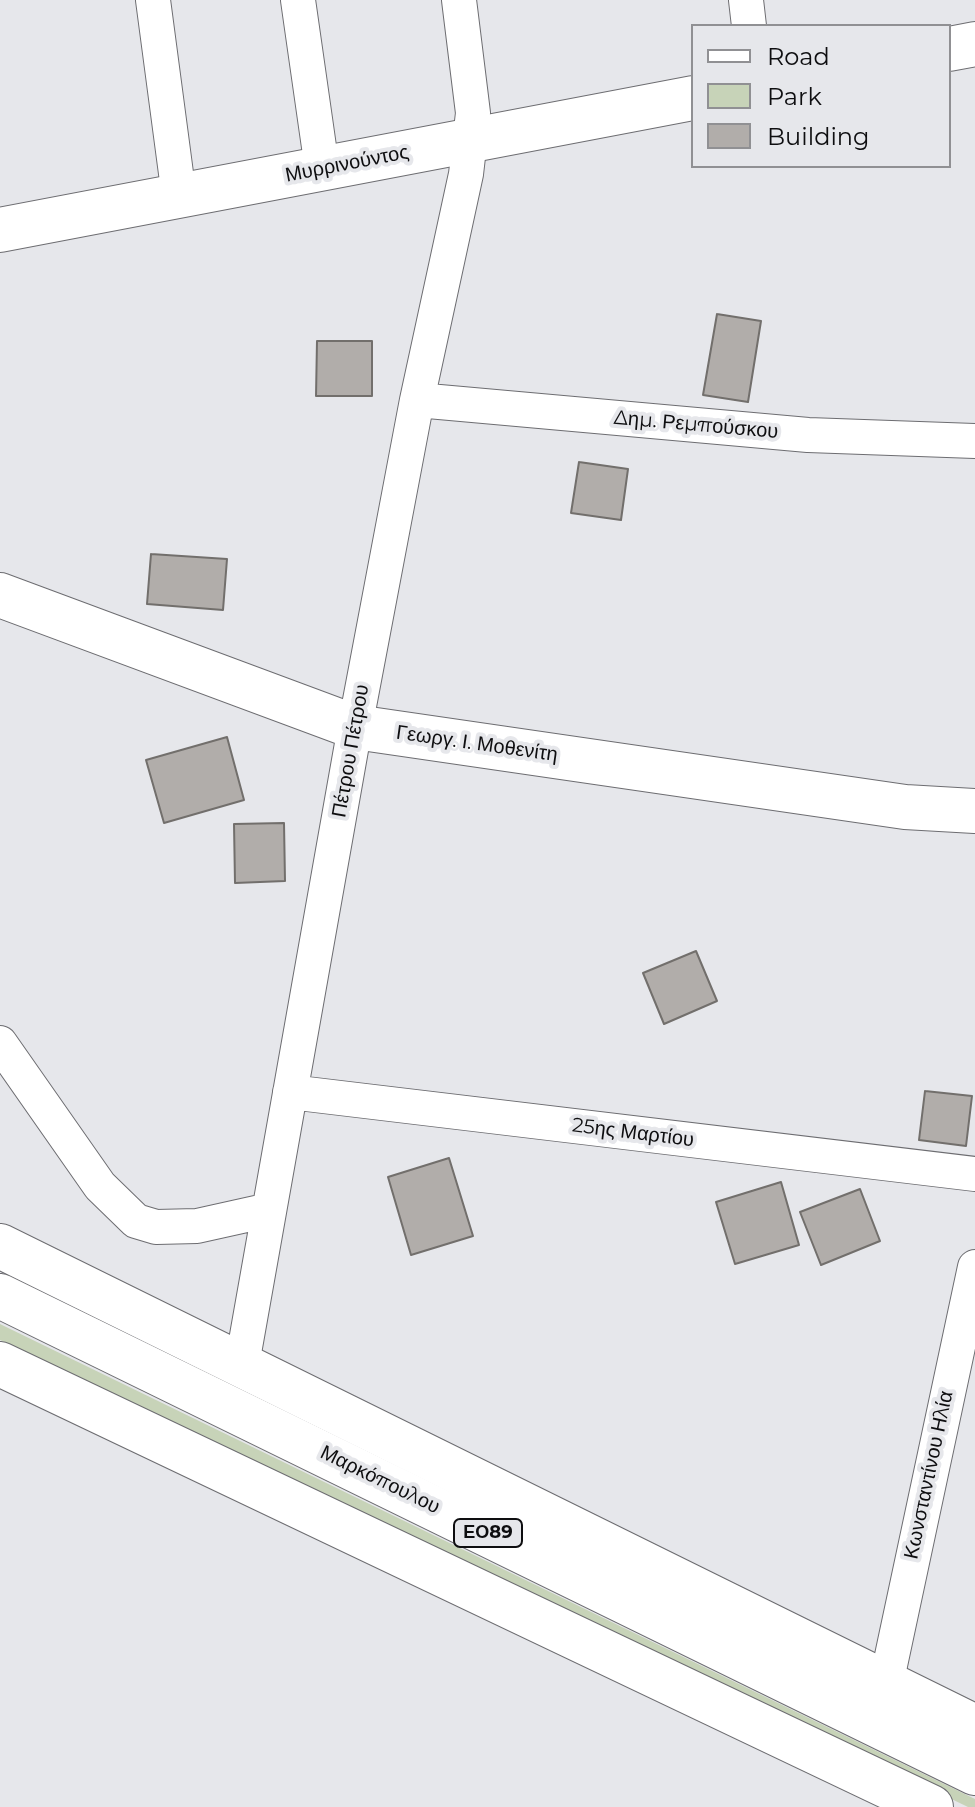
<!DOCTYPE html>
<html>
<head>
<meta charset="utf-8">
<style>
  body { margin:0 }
  #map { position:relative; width:975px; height:1807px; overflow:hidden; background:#e6e7eb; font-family:Montserrat,sans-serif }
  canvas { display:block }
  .legend { position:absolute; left:691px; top:24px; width:260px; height:144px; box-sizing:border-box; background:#e6e7eb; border:2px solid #909093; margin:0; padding:10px 14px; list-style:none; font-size:24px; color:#0e0e10 }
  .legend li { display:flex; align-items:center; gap:16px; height:40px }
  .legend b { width:40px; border:2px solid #909093 }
</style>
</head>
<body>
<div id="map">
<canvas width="975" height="1807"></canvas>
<ul class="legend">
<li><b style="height:10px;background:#fff"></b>Road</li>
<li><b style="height:22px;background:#c7d3b8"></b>Park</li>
<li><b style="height:22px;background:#b1adaa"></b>Building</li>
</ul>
</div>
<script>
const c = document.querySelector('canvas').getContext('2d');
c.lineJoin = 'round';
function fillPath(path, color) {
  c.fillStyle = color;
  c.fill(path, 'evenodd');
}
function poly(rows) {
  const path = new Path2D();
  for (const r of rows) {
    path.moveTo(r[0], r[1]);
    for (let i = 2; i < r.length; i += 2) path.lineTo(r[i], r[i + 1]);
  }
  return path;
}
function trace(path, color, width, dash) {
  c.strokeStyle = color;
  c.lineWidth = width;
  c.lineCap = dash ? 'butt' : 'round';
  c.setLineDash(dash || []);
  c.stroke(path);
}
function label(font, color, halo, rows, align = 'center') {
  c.font = font + ' Montserrat,sans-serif';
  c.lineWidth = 8;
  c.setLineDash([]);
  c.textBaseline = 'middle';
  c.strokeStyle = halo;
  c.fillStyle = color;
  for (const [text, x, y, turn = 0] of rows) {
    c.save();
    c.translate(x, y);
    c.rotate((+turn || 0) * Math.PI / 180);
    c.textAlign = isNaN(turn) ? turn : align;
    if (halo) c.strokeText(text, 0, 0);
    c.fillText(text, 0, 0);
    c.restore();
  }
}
fillPath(poly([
  [0,1324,975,1799,975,1807,968,1807,0,1340]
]), '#c7d3b8');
const building = poly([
  [717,314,761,321,748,402,703,395,717,314],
  [317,341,372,341,372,396,316,396,317,341],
  [579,462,628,469,621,520,571,513,579,462],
  [151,554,227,559,223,610,147,604,151,554],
  [227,737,244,800,164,823,146,760,227,737],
  [284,823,285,881,235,883,234,824,284,823],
  [696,951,717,1001,664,1024,643,973,696,951],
  [925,1091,972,1096,966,1146,919,1140,925,1091],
  [449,1158,473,1236,411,1255,388,1177,449,1158],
  [781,1182,799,1245,735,1264,716,1202,781,1182],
  [860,1189,880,1241,821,1265,800,1212,860,1189]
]);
fillPath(building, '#b1adaa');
trace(building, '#726f6c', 2);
const street = poly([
  [153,0,179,196],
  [298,0,322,168],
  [746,0,749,26],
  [417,400,808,435,975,441],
  [0,1043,100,1186,136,1221,156,1227,197,1226,269,1210],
  [290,1092,975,1174],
  [242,1364,355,727,417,400,466,174,473,113,459,0],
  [886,1684,975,1267]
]);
const secondary = poly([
  [949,49,975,44],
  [0,230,693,98],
  [0,595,355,727,905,807,975,811],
  [0,1246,975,1727]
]);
const highway = poly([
  [0,1296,975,1773],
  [0,1364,931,1807]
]);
trace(street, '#6d6d71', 36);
trace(secondary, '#6d6d71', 46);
trace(highway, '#6d6d71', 46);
trace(street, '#fff', 34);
trace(secondary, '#fff', 44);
trace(highway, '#fff', 44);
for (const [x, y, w] of [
  [488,1533,68]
]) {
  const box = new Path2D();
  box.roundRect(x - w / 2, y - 14, w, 28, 6);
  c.fillStyle = '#e6e7eb';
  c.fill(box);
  trace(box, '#0e0e10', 2);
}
label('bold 18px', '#0e0e10', null, [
  ["ΕΟ89",488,1533]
]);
label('20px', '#0e0e10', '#e6e7eb', [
  ["Μυρρινούντος",347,164,-11],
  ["Δημ. Ρεμπούσκου",696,425,5],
  ["Γεωργ. Ι. Μοθενίτη",477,744,8],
  ["Πέτρου Πέτρου",351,751,-80],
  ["25ης Μαρτίου",633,1133,7],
  ["Κωνσταντίνου Ηλία",929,1475,-78],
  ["Μαρκόπουλου",380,1480,26]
]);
</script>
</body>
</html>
